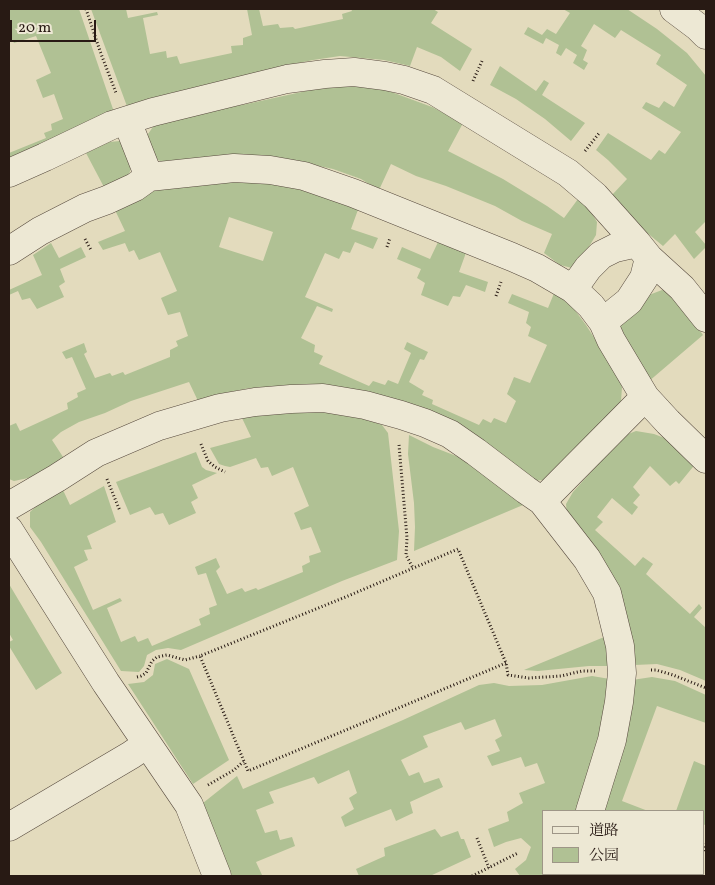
<!DOCTYPE html>
<html>
<head>
<meta charset="utf-8">
<style>
  body { margin:0 }
  #map { position:relative; width:715px; height:885px; overflow:hidden; background:#e3dbbd; font-family:Vollkorn,"Noto Serif SC",serif }
  canvas { display:block }
  .frame { position:absolute; inset:0; border:10px solid #281a14; pointer-events:none }
  .legend { position:absolute; left:542px; top:810px; width:162px; height:65px; box-sizing:border-box; background:#ede8d4; border:1px solid #9e9687; margin:0; padding:6px 9px; list-style:none; font-size:15px; color:#281a14 }
  .legend li { display:flex; align-items:center; gap:10px; height:25px }
  .legend b { width:25px; border:1px solid #9e9687 }
  .scale { position:absolute; left:10px; top:20px; width:86px; height:22px; box-sizing:border-box; border:2px solid #281a14; border-top:0; padding-left:6px; font-size:15px; line-height:18px; white-space:nowrap; color:#281a14; -webkit-text-stroke:4px #ede8d4; paint-order:stroke }
</style>
</head>
<body>
<div id="map">
<canvas width="715" height="885"></canvas>
<div class="frame"></div>
<ul class="legend">
<li><b style="height:6px;background:#ede8d4"></b>道路</li>
<li><b style="height:14px;background:#b0c194"></b>公园</li>
</ul>
<div class="scale">20 m</div>
</div>
<script>
const c = document.querySelector('canvas').getContext('2d');
c.lineJoin = 'round';
function fillPath(path, color) {
  c.fillStyle = color;
  c.fill(path, 'evenodd');
}
function poly(rows) {
  const path = new Path2D();
  for (const r of rows) {
    path.moveTo(r[0], r[1]);
    for (let i = 2; i < r.length; i += 2) path.lineTo(r[i], r[i + 1]);
  }
  return path;
}
function trace(path, color, width, dash) {
  c.strokeStyle = color;
  c.lineWidth = width;
  c.lineCap = dash ? 'butt' : 'round';
  c.setLineDash(dash || []);
  c.stroke(path);
}
fillPath(poly([
  [9,9,79,9,114,112,9,160,9,153,46,138,44,133,52,130,51,124,63,119,54,94,43,98,36,80,51,73,36,36,14,43,9,34],
  [91,9,126,9,128,18,157,12,158,15,143,18,150,54,166,51,167,58,177,56,180,64,232,53,231,46,243,45,243,38,252,35,247,9,259,9,263,26,278,24,280,28,293,27,295,29,343,19,342,14,352,11,351,9,433,9,438,12,431,23,472,49,460,71,441,57,417,47,410,66,384,60,340,56,313,60,289,65,254,75,128,109],
  [563,9,627,9,657,29,687,53,706,76,706,221,695,232,706,245,706,247,694,259,675,234,663,246,640,227,612,195,627,179,608,160,596,150,608,133,651,160,659,150,665,154,681,132,642,108,646,102,659,108,664,101,674,107,687,85,656,64,661,55,621,30,615,38,594,24,581,46,587,50,583,60,588,63,584,70,573,63,577,55,566,48,561,56,556,53,559,45,546,38,543,44,524,34,528,27,542,35,547,29,556,34,570,13],
  [500,66,536,91,544,80,549,83,542,95,585,123,571,141,545,119,516,99,490,85],
  [354,83,378,87,432,107,463,123,448,151,503,179,547,206,564,218,578,199,590,210,597,222,596,235,581,260,572,268,560,265,544,253,552,234,522,221,495,206,446,186,416,176,391,164,379,190,361,179,333,169,305,163,172,166,158,160,149,147,148,134,155,124,206,110,242,105,329,86],
  [120,141,132,163,129,175,105,189,86,153,109,142],
  [233,179,291,186,359,207,351,229,378,238,373,249,355,242,350,253,343,251,339,259,325,253,305,297,333,309,332,312,317,306,301,338,315,345,314,352,323,356,319,364,369,386,373,381,385,385,388,380,398,384,411,353,404,349,407,342,428,352,424,360,420,359,409,382,424,391,422,395,433,400,432,404,479,425,483,419,491,423,494,418,506,423,516,401,507,394,514,377,530,383,547,345,528,336,531,327,526,323,529,312,508,303,512,294,548,308,555,291,571,305,586,325,618,375,622,387,621,401,615,410,543,480,533,481,504,459,277,389,249,388,217,395,198,401,189,382,131,401,105,413,79,422,61,432,52,440,65,460,33,477,14,481,9,479,9,426,16,423,20,431,68,409,67,403,78,397,77,393,86,389,72,357,66,359,62,352,84,343,87,352,84,354,95,378,110,373,112,376,123,372,125,375,170,357,170,350,178,346,176,341,188,336,180,312,168,315,161,298,177,291,160,252,139,260,134,250,129,252,125,243,103,250,98,242,125,231,115,210,140,195,170,183],
  [229,217,273,232,263,261,219,247],
  [439,240,467,250,459,272,488,282,485,292,466,285,460,297,453,296,448,306,421,295,425,283,417,278,421,269,397,259,402,247,430,259],
  [51,243,59,258,81,247,86,257,60,269,65,282,59,286,64,297,37,309,30,298,22,300,18,291,9,295,9,290,42,275,33,255],
  [662,290,673,294,703,335,648,382,625,349,620,327,625,314,649,295],
  [314,408,364,418,382,425,388,433,399,531,397,560,342,581,181,650,168,648,156,650,147,655,144,666,139,672,121,671,41,542,30,527,30,512,45,498,63,490,70,505,104,486,116,522,87,536,92,549,84,550,88,560,74,567,93,610,120,598,122,601,107,608,121,642,135,636,138,642,148,638,152,646,201,625,199,619,210,614,209,608,217,605,206,573,198,575,195,567,216,558,220,567,216,571,227,594,242,588,245,592,256,588,258,590,303,572,302,566,310,562,309,556,321,552,311,527,301,530,294,513,309,506,293,467,272,476,268,467,261,468,256,458,230,467,225,466,219,464,210,448,251,437,242,418,263,412],
  [636,431,654,434,667,439,697,462,679,484,676,481,670,486,650,466,633,487,640,495,633,503,638,507,632,515,612,498,597,517,603,522,595,530,635,566,643,557,653,564,646,574,690,614,699,604,702,608,694,617,706,628,706,681,680,670,657,664,635,665,567,516,566,504,573,492,623,436],
  [409,435,433,447,464,459,523,505,414,551,415,527,414,503,408,454],
  [196,452,202,467,206,470,217,473,192,485,198,498,191,502,196,513,169,525,163,513,155,515,150,507,130,515,116,482],
  [9,584,62,673,36,690,9,646,9,642,13,640,9,633],
  [609,635,609,666,589,666,538,671,524,670],
  [167,659,189,669,229,760,193,784,128,684,144,682,153,675,155,664],
  [592,676,610,679,609,704,578,811,544,811,544,874,545,876,520,876,515,869,526,860,531,847,521,838,506,842,494,847,488,829,509,821,507,812,523,803,519,793,545,783,537,763,525,767,521,757,492,766,487,756,500,751,495,740,502,736,495,719,465,730,461,722,423,736,428,747,401,760,409,776,419,772,424,783,439,778,443,787,410,802,413,813,396,821,391,809,345,827,341,817,354,809,349,798,357,793,349,770,318,784,314,777,269,792,274,803,256,810,265,833,277,830,280,840,292,837,295,846,256,862,262,875,258,876,232,876,203,803,237,776,243,789,403,720,479,685,494,683,509,686,542,685],
  [652,677,675,681,706,695,706,723,657,706,622,801,648,811,600,811,632,680],
  [694,761,706,766,706,824,704,825,704,811,676,811],
  [435,829,441,837,458,831,461,839,464,839,471,857,430,876,359,876,356,869,385,856,384,848]
]), '#b0c194');
const minor = poly([
  [674,9,698,27,706,35],
  [127,121,149,177],
  [9,173,45,157,112,125,153,112,287,79,325,74,354,72,385,76,404,80,433,90,568,173,595,196,637,243,649,258,682,288,706,318],
  [9,251,40,231,85,208,107,200,135,187,149,177,234,168,270,170,304,176,353,193,512,257,537,268,573,289,591,306,603,322,611,340,645,397,668,422,706,459],
  [573,289,588,268,601,255,615,248,637,243],
  [603,322,629,301,644,278,649,258],
  [542,501,645,397],
  [9,506,57,478,96,453,159,426,220,408,255,402,291,399,323,398,365,405,401,415,425,423,450,434,476,452,526,490,542,501,587,559,607,593,620,646,622,673,619,702,612,740,590,811],
  [9,530,106,683,189,805,217,876],
  [9,827,131,755,147,744],
  [557,876,559,874]
]);
trace(minor, '#574a3e', 29);
trace(poly([
  [86,9,100,51,116,93],
  [473,81,482,61],
  [585,151,600,132],
  [85,239,91,250],
  [387,247,390,238],
  [496,296,501,282],
  [201,444,208,461,215,467,225,472],
  [399,445,407,538,406,555,413,568],
  [107,479,120,511],
  [506,663,248,771,200,656,348,596,458,549,506,663,508,675,529,678,561,676,582,671,595,671],
  [651,670,656,670,673,675,706,688],
  [137,677,141,676,146,673,152,661,157,657,167,655,185,660,200,656],
  [208,785,234,770,244,761],
  [477,838,489,868],
  [704,851,706,844],
  [472,876,518,853],
  [681,876,684,874]
]), '#281a14', 3, [1, 2.5]);
trace(minor, '#ede8d4', 28);
</script>
</body>
</html>
